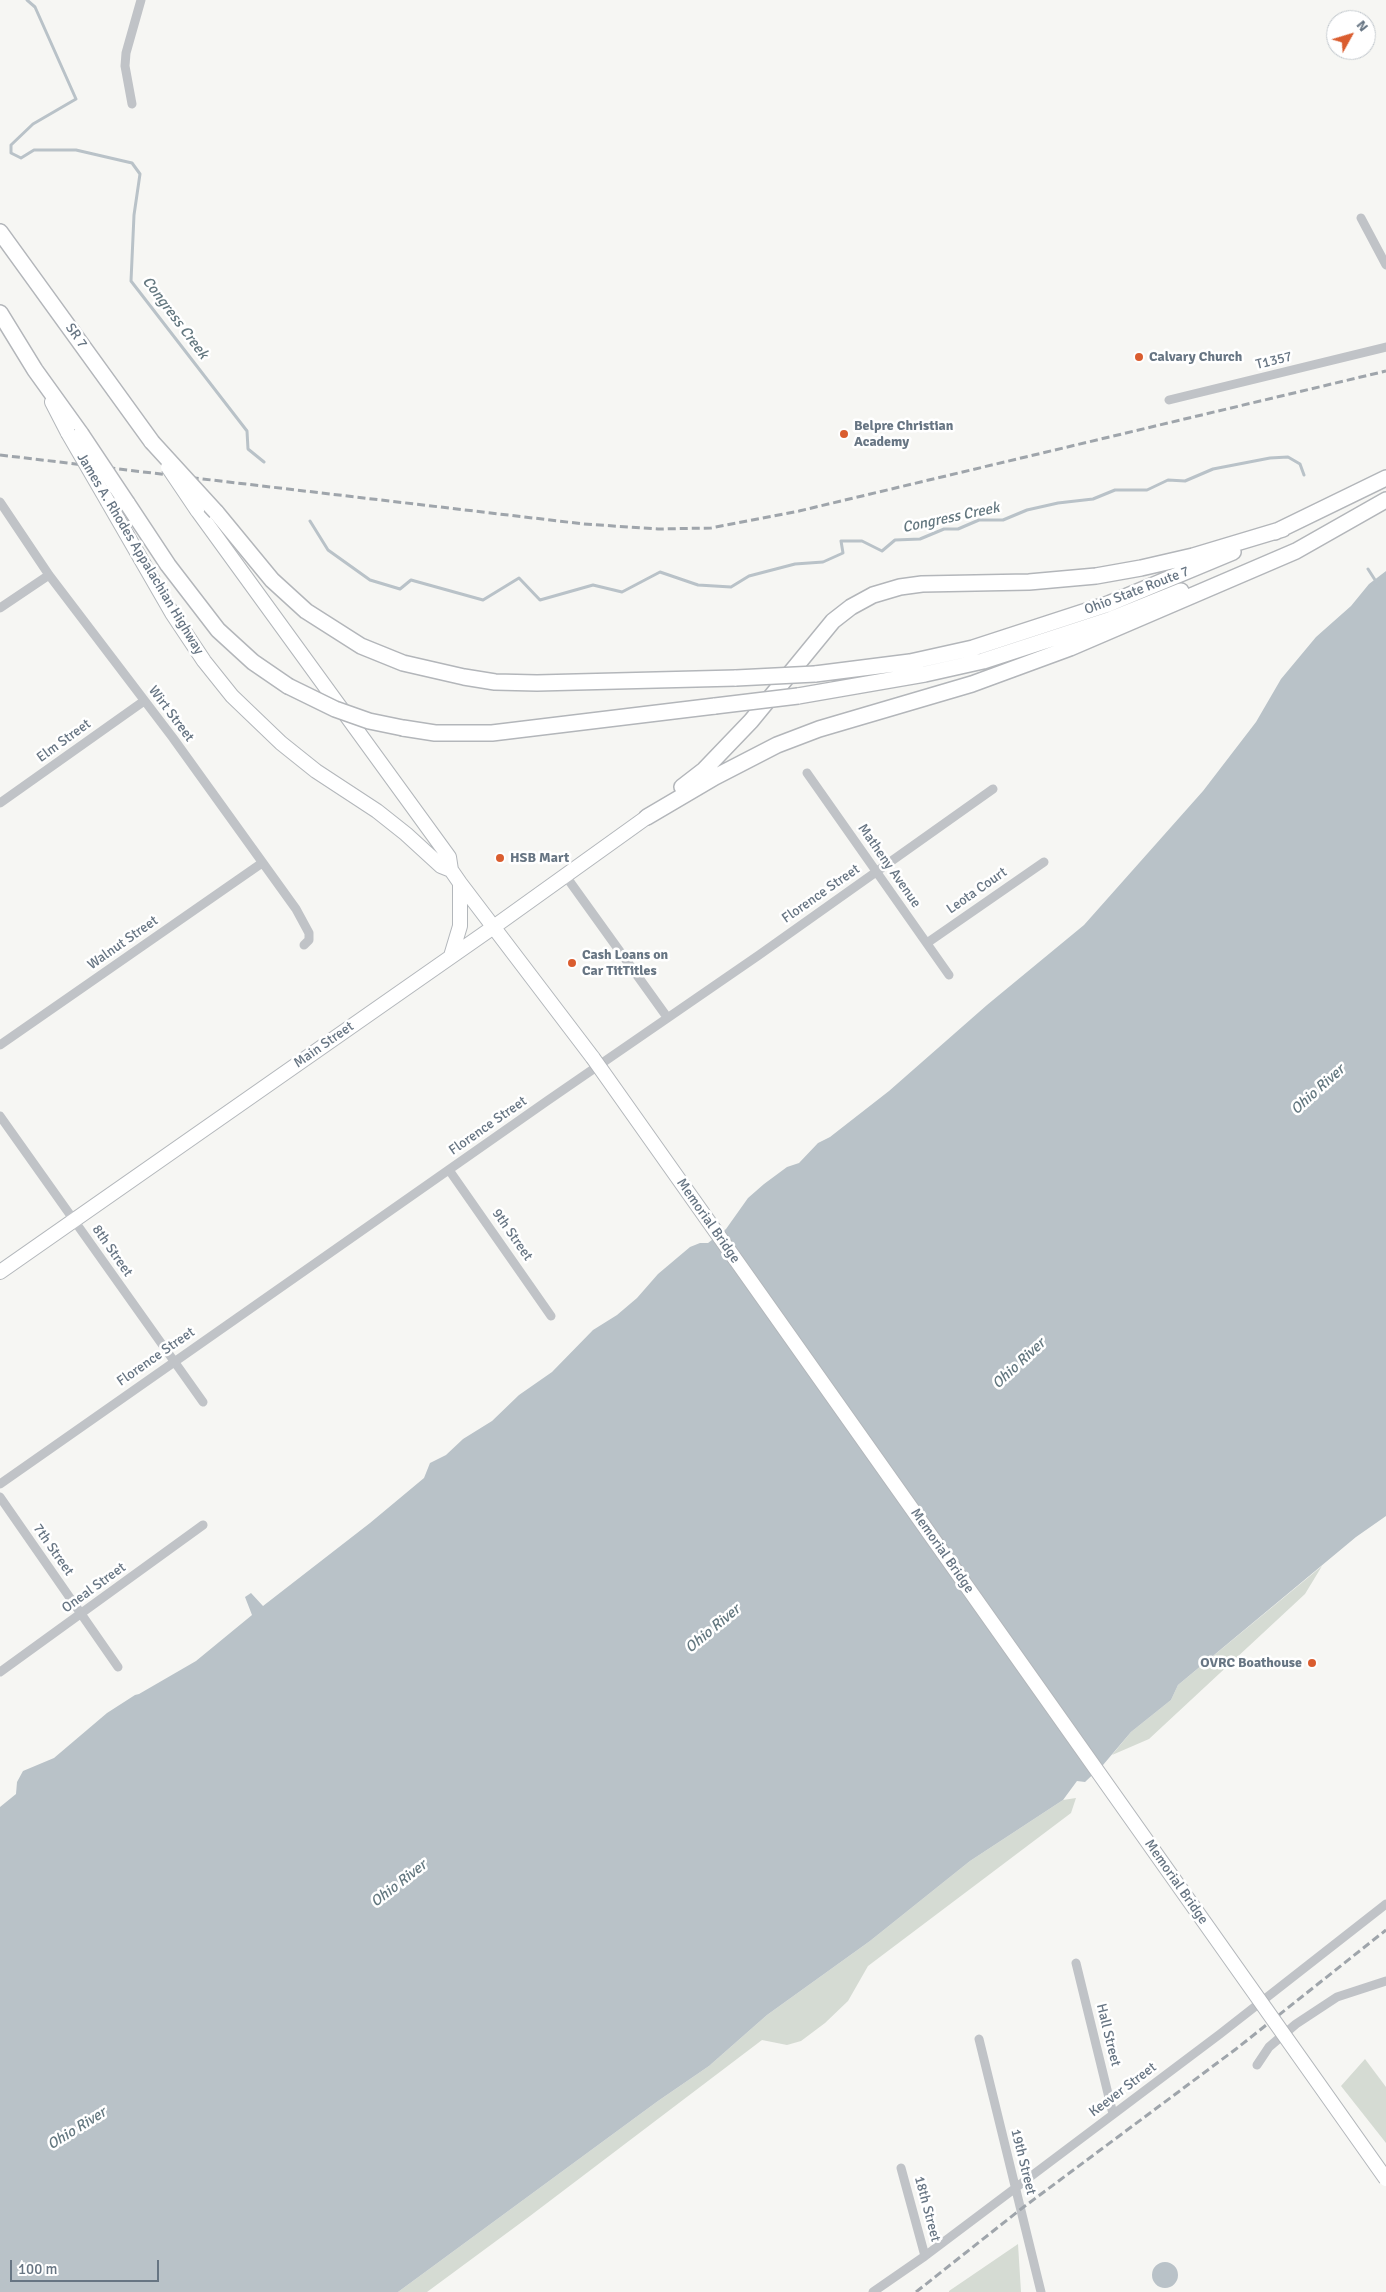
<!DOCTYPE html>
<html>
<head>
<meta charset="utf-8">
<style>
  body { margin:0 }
  #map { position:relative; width:1386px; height:2292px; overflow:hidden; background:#f6f6f3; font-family:Signika,sans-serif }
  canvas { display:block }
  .north { position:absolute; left:1326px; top:10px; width:50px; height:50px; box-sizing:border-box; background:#fff; border:1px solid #c2c8cd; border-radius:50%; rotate:51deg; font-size:14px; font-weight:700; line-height:20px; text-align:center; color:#677583 }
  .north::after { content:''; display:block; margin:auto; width:18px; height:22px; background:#da5d2f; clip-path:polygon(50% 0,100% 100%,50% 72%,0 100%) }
  .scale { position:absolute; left:10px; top:2260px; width:149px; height:22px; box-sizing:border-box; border:2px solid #677583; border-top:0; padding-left:6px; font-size:15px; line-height:18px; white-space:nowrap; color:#677583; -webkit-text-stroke:4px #fff; paint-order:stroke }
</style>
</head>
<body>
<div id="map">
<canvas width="1386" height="2292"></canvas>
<div class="north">N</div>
<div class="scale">100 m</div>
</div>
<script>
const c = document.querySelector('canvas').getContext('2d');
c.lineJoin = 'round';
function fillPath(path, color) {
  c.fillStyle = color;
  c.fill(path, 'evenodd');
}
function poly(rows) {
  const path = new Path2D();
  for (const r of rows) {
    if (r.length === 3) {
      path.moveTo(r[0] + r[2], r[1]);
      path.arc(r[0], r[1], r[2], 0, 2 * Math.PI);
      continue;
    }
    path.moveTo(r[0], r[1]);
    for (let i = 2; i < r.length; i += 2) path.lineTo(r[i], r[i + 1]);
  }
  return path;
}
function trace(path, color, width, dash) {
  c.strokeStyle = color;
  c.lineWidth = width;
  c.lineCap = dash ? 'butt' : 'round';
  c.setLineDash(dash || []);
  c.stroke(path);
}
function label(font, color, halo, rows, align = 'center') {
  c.font = font + ' Signika,sans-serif';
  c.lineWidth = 5;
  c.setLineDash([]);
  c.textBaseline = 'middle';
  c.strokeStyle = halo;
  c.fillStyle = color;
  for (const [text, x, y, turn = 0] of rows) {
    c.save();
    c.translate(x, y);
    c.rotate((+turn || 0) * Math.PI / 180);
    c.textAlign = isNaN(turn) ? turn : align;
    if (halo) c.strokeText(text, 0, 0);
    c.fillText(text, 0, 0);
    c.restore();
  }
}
fillPath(poly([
  [1322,1566,1305,1594,1149,1739,1112,1755,1131,1732,1171,1700,1178,1685],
  [1076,1798,1071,1813,868,1966,848,2001,825,2023,801,2041,787,2045,762,2040,530,2216,427,2292,398,2292,658,2101,709,2066,767,2015,870,1941,970,1861,1063,1800],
  [1365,2059,1386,2087,1386,2143,1341,2086],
  [1018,2244,1021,2292,949,2292,949,2291]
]), '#d5dbd3');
fillPath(poly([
  [1386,571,1386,1516,1356,1537,1178,1685,1171,1700,1131,1732,1103,1765,1085,1782,1077,1781,1063,1800,970,1861,870,1941,767,2015,709,2066,658,2101,398,2292,0,2292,0,1807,16,1794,17,1782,23,1771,54,1758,107,1713,135,1695,139,1694,196,1661,252,1615,245,1597,251,1593,263,1606,370,1523,424,1478,430,1463,446,1455,463,1439,492,1421,519,1395,552,1372,593,1330,617,1315,637,1298,658,1274,690,1247,700,1243,708,1243,726,1229,748,1198,764,1184,787,1167,799,1163,818,1143,830,1137,889,1091,987,1005,1084,925,1203,791,1256,722,1281,679,1316,637,1351,606,1369,584],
  [1165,2275,13]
]), '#b9c2c8');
trace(poly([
  [27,0,35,7,76,99,33,124,11,145,11,153,21,158,34,150,76,150,132,163,140,174,134,215,131,281,247,431,248,449,264,462],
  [310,521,328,550,370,580,400,589,411,580,483,600,519,578,540,600,593,585,622,592,660,572,698,585,731,587,749,576,795,564,823,562,843,553,841,541,862,541,882,551,895,540,920,539,944,529,958,529,979,520,1003,520,1027,510,1058,503,1093,499,1115,490,1147,490,1168,480,1185,481,1213,469,1270,458,1288,457,1300,464,1304,475],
  [1368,569,1377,583]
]), '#b9c2c8', 3);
const primary = poly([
  [52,402,68,433],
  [108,502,172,613,204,661,232,696,281,743,316,771,377,811,406,834,441,866,451,870],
  [197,510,449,857,451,870,460,883,593,1058],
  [451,956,460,926,460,883],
  [0,1272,495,926,647,817]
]);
const highway = poly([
  [0,232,152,442],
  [0,313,35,370,81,434],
  [127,503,168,565,218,630,253,662,288,686],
  [216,512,272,580,306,611,361,646,403,663,464,677,495,682,537,683,736,678],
  [1275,532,1386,478],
  [815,674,910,662,973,648,1108,604,1233,552],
  [798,696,925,674,983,661,1109,620,1181,591],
  [403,728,435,733,492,733,715,706],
  [682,787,704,770,751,721,833,621,851,607,873,595,900,587,922,584,1029,582,1096,576,1141,568,1193,556,1283,529],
  [647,817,715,777,777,745,819,729,972,684,1070,648,1296,551,1386,500]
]);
trace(primary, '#b3b7bb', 16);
trace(highway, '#b3b6ba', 18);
trace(poly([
  [132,104,125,66,126,53,141,0],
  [1361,218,1386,265],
  [1169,400,1386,347],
  [0,502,49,575,173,738,296,909,309,933,309,940,304,945],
  [0,608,49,575],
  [807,773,949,975],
  [0,803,144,701],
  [565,875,667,1017],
  [927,943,1044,862],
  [0,1045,262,863],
  [0,1116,203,1402],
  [449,1170,551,1316],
  [0,1484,547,1101,759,955,993,789],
  [0,1497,118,1667],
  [0,1672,203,1525],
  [1076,1963,1113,2114],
  [979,2039,1041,2292],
  [1257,2065,1269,2047,1296,2024,1337,1997,1386,1981],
  [901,2168,925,2256],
  [873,2292,925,2256,1220,2034,1386,1904]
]), '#c0c3c7', 9);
trace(primary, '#fff', 14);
trace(highway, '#fff', 15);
trace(poly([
  [0,455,584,524,658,529,711,528,799,511,1386,371],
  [916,2292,1021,2209,1236,2049,1386,1930]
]), '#9fa5ab', 3, [8, 4]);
const primaryBridge = poly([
  [68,433,108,502],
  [168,467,197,510],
  [593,1058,1386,2179]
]);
const highwayBridge = poly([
  [81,434,127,503],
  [152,442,216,512],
  [736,678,815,674],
  [288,686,335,709,369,721,403,728],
  [715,706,798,696]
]);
trace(primaryBridge, '#b3b7bb', 16, []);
trace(highwayBridge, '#b3b6ba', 18, []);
trace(primaryBridge, '#fff', 14);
trace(highwayBridge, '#fff', 15);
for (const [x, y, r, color] of [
  [1139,357,5,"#da5d2f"],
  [844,434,5,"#da5d2f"],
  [500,858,5,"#da5d2f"],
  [572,963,5,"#da5d2f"],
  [1312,1663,5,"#da5d2f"]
]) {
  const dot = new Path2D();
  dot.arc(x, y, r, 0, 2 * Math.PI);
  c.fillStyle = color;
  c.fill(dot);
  trace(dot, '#fff', 2);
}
label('14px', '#677583', '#fff', [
  ["SR 7",76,336,55],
  ["T1357",1274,361,-14],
  ["James A. Rhodes Appalachian Highway",140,554,59],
  ["Ohio State Route 7",1137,591,-21],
  ["Wirt Street",171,714,53],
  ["Elm Street",64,741,-36],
  ["Matheny Avenue",889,866,55],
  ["Leota Court",977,891,-35],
  ["Florence Street",821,894,-35],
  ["Walnut Street",123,943,-35],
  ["Main Street",324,1045,-35],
  ["Florence Street",488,1126,-35],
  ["Memorial Bridge",708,1221,55],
  ["9th Street",512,1235,55],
  ["8th Street",112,1251,55],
  ["Florence Street",156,1357,-35],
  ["7th Street",53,1550,55],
  ["Memorial Bridge",942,1551,55],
  ["Oneal Street",94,1588,-36],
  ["Memorial Bridge",1176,1882,55],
  ["Hall Street",1108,2035,76],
  ["Keever Street",1123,2090,-37],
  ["19th Street",1023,2162,76],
  ["18th Street",927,2209,75]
]);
label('bold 14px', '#677583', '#fff', [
  ["Calvary Church",1149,357],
  ["Belpre Christian",854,426],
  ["Academy",854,442],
  ["HSB Mart",510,858],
  ["Cash Loans on",582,955],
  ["Car TitTitles",582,971],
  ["OVRC Boathouse",1302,1663,"right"]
], 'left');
label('italic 15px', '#63777f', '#fff', [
  ["Congress Creek",175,318,53],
  ["Congress Creek",951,518,-12],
  ["Ohio River",1318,1090,-42],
  ["Ohio River",1019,1364,-43],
  ["Ohio River",713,1629,-40],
  ["Ohio River",399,1884,-38],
  ["Ohio River",77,2129,-32]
]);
</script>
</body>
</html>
